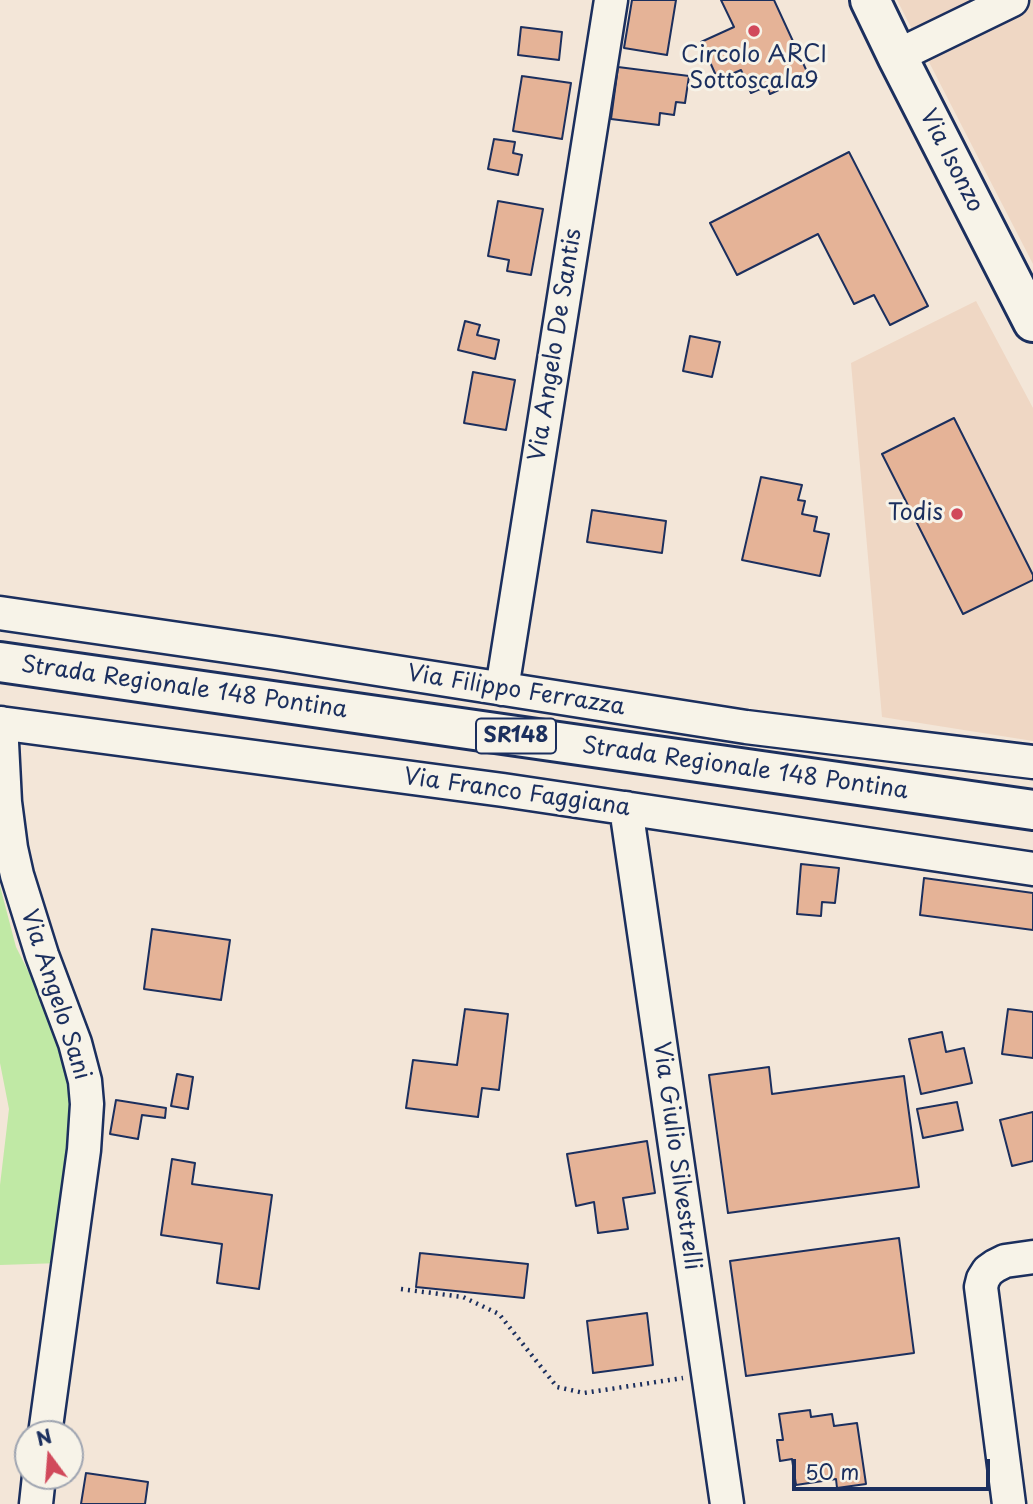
<!DOCTYPE html>
<html>
<head>
<meta charset="utf-8">
<style>
  body { margin:0 }
  #map { position:relative; width:1033px; height:1504px; overflow:hidden; background:#f3e6d8; font-family:"Playpen Sans",sans-serif }
  canvas { display:block }
  .north { position:absolute; left:14px; top:1420px; width:70px; height:70px; box-sizing:border-box; background:#f7f3e8; border:2px solid #9fa5b1; border-radius:50%; rotate:344deg; font-size:19px; font-weight:700; line-height:28px; text-align:center; color:#1b2f5e }
  .north::after { content:''; display:block; margin:auto; width:24px; height:32px; background:#d1495b; clip-path:polygon(50% 0,100% 100%,50% 72%,0 100%) }
  .scale { position:absolute; left:792px; top:1459px; width:198px; height:32px; box-sizing:border-box; border:4px solid #1b2f5e; border-top:0; padding-left:9px; font-size:21px; line-height:24px; white-space:nowrap; color:#1b2f5e; -webkit-text-stroke:5px #f7f3e8; paint-order:stroke }
</style>
</head>
<body>
<div id="map">
<canvas width="1033" height="1504"></canvas>
<div class="north">N</div>
<div class="scale">50 m</div>
</div>
<script>
const c = document.querySelector('canvas').getContext('2d');
c.lineJoin = 'round';
function fillPath(path, color) {
  c.fillStyle = color;
  c.fill(path, 'evenodd');
}
function poly(rows) {
  const path = new Path2D();
  for (const r of rows) {
    path.moveTo(r[0], r[1]);
    for (let i = 2; i < r.length; i += 2) path.lineTo(r[i], r[i + 1]);
  }
  return path;
}
function trace(path, color, width, dash) {
  c.strokeStyle = color;
  c.lineWidth = width;
  c.lineCap = dash ? 'butt' : 'round';
  c.setLineDash(dash || []);
  c.stroke(path);
}
function label(font, color, halo, rows, align = 'center') {
  c.font = font + ' "Playpen Sans",sans-serif';
  c.lineWidth = 6;
  c.setLineDash([]);
  c.textBaseline = 'middle';
  c.strokeStyle = halo;
  c.fillStyle = color;
  for (const [text, x, y, turn = 0] of rows) {
    c.save();
    c.translate(x, y);
    c.rotate((+turn || 0) * Math.PI / 180);
    c.textAlign = isNaN(turn) ? turn : align;
    if (halo) c.strokeText(text, 0, 0);
    c.fillText(text, 0, 0);
    c.restore();
  }
}
fillPath(poly([
  [897,0,1033,0,1033,264],
  [976,301,1033,408,1033,741,882,717,851,363]
]), '#efd7c4');
fillPath(poly([
  [0,886,16,947,63,1040,72,1096,61,1263,0,1265,0,1185,9,1109,0,1063]
]), '#c0e9a5');
const building = poly([
  [632,0,676,0,667,55,624,48,632,0],
  [721,0,774,0,809,76,770,94,767,86,751,93,741,70,718,80,701,42,734,27,721,0],
  [521,27,562,32,559,60,518,55,521,27],
  [618,67,689,76,685,103,676,102,674,115,660,113,659,125,611,119,618,67],
  [522,76,571,83,562,139,513,131,522,76],
  [494,139,515,142,513,153,522,155,518,175,488,169,494,139],
  [849,152,928,306,890,325,874,295,854,304,818,234,737,275,710,223,849,152],
  [498,201,543,209,531,275,507,271,509,260,488,256,498,201],
  [465,321,480,325,477,335,499,340,495,359,458,350,465,321],
  [690,336,720,342,712,377,683,371,690,336],
  [473,372,515,380,506,430,464,423,473,372],
  [954,418,1033,575,1033,580,963,614,882,454,954,418],
  [761,477,802,485,798,500,805,501,802,514,817,517,814,531,829,534,820,576,742,560,761,477],
  [592,510,666,521,662,553,587,542,592,510],
  [801,864,839,868,835,903,822,902,821,916,797,914,801,864],
  [924,878,1033,893,1033,930,920,915,924,878],
  [152,929,230,940,221,1000,144,989,152,929],
  [465,1009,508,1014,499,1090,482,1088,478,1117,406,1108,413,1060,457,1065,465,1009],
  [1008,1009,1033,1012,1033,1058,1002,1054,1008,1009],
  [942,1032,946,1052,964,1048,972,1083,921,1094,909,1039,942,1032],
  [769,1067,772,1094,904,1076,919,1187,728,1213,709,1075,769,1067],
  [177,1074,193,1077,188,1109,171,1106,177,1074],
  [116,1100,166,1108,165,1118,142,1115,138,1139,110,1134,116,1100],
  [957,1102,963,1130,923,1138,917,1109,957,1102],
  [1033,1112,1033,1161,1012,1166,1000,1120,1033,1112],
  [647,1141,655,1193,623,1198,628,1229,598,1233,594,1202,576,1206,567,1154,647,1141],
  [172,1159,195,1163,192,1184,272,1195,259,1289,217,1283,222,1244,161,1235,172,1159],
  [899,1238,914,1353,746,1376,730,1261,899,1238],
  [420,1253,528,1264,524,1298,416,1287,420,1253],
  [647,1313,653,1365,593,1373,587,1321,647,1313],
  [810,1410,811,1417,832,1414,834,1426,857,1423,866,1484,837,1488,836,1479,796,1485,792,1459,780,1461,777,1440,783,1440,779,1414,810,1410],
  [86,1473,148,1482,145,1504,81,1504,86,1473]
]);
fillPath(building, '#e5b397');
trace(building, '#1b2f5e', 2);
const minor = poly([
  [897,56,1012,0],
  [0,613,275,653,746,727,1033,762],
  [502,689,611,0],
  [0,723,503,790,1033,869],
  [1,723,5,802,11,848,17,875,42,955,75,1043,85,1081,87,1104,84,1150,45,1434],
  [626,808,727,1504],
  [36,1504,39,1476],
  [1009,1504,981,1287,983,1279,988,1271,995,1266,1005,1261,1033,1257]
]);
const major = poly([
  [870,0,897,56,1033,322],
  [0,662,1033,810]
]);
trace(minor, '#1b2f5e', 37);
trace(major, '#1b2f5e', 44);
trace(poly([
  [401,1289,463,1297,499,1314,557,1387,584,1393,683,1378]
]), '#1b2f5e', 4.5, [2, 5]);
trace(minor, '#f7f3e8', 32);
trace(major, '#f7f3e8', 38);
for (const [x, y, r, color] of [
  [754,31,7,"#d1495b"],
  [957,514,7,"#d1495b"]
]) {
  const dot = new Path2D();
  dot.arc(x, y, r, 0, 2 * Math.PI);
  c.fillStyle = color;
  c.fill(dot);
  trace(dot, '#f7f3e8', 2.5);
}
for (const [x, y, w] of [
  [516,736,80]
]) {
  const box = new Path2D();
  box.roundRect(x - w / 2, y - 17.5, w, 35, 5);
  c.fillStyle = '#f7f3e8';
  c.fill(box);
  trace(box, '#1b2f5e', 2);
}
label('bold 21px', '#1b2f5e', null, [
  ["SR148",516,736]
]);
label('23px', '#1b2f5e', '#f7f3e8', [
  ["Circolo ARCI",754,56],
  ["Sottoscala9",754,82],
  ["Todis",943,514,"right"]
]);
label('23px', '#1b2f5e', '#f7f3e8', [
  ["Via Isonzo",951,161,63],
  ["Via Angelo De Santis",556,345,-81],
  ["Strada Regionale 148 Pontina",184,688,8],
  ["Via Filippo Ferrazza",516,691,9],
  ["Strada Regionale 148 Pontina",745,769,8],
  ["Via Franco Faggiana",517,793,8],
  ["Via Angelo Sani",55,995,72],
  ["Via Giulio Silvestrelli",676,1156,82]
]);
</script>
</body>
</html>
